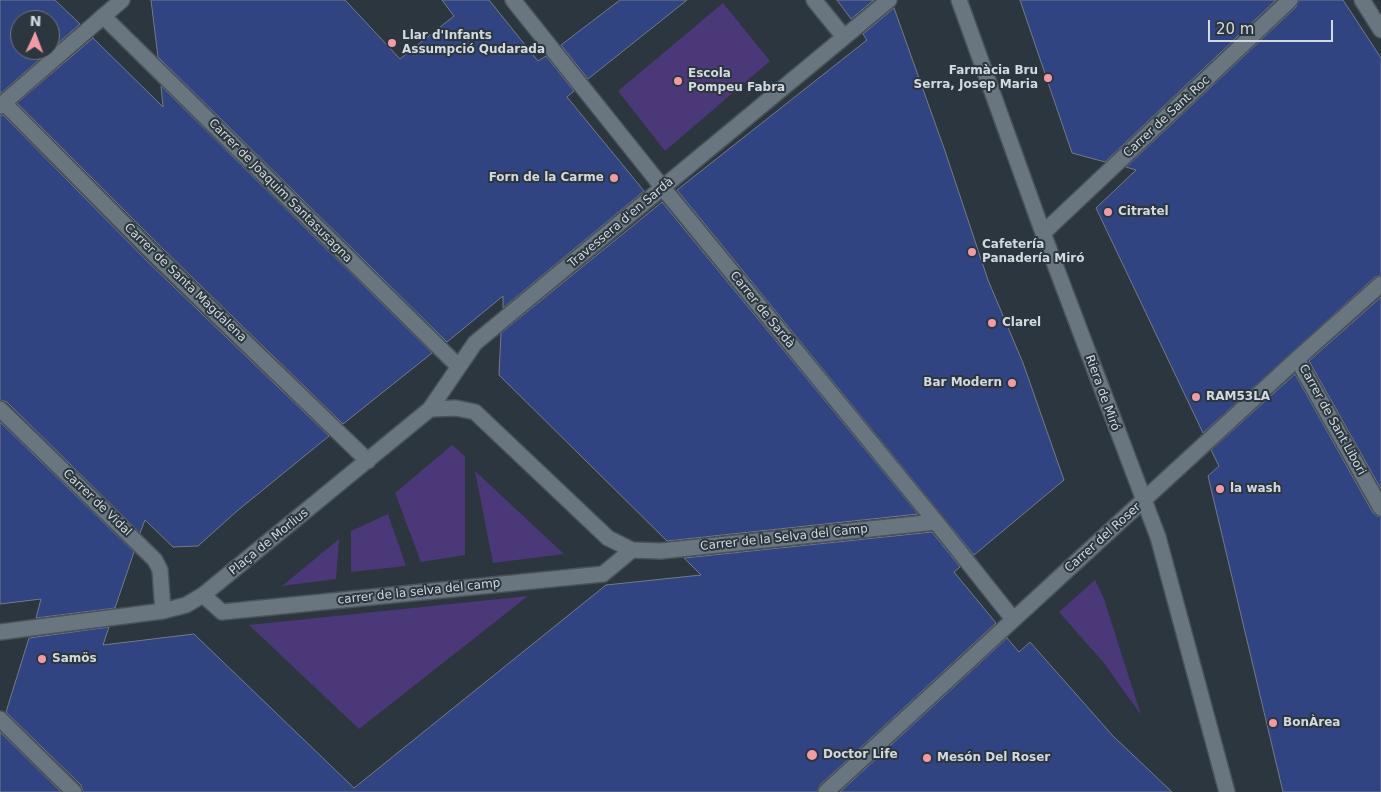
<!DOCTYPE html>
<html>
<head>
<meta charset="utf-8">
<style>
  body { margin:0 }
  #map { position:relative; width:1381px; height:792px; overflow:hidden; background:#2c363e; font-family:"DejaVu Sans",sans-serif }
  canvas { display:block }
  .north { position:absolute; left:10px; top:10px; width:50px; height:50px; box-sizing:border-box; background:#2c363e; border:1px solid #6f787e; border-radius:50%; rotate:2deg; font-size:14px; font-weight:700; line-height:20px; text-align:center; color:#d3dadf }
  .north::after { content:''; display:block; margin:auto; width:18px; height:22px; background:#f49aa5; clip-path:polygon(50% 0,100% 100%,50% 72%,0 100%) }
  .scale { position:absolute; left:1208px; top:20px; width:125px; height:22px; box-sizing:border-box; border:2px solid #d3dadf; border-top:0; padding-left:6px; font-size:15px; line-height:18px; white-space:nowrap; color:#d3dadf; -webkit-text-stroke:4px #2c363e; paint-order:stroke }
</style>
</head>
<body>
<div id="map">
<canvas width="1381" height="792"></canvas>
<div class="north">N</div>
<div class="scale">20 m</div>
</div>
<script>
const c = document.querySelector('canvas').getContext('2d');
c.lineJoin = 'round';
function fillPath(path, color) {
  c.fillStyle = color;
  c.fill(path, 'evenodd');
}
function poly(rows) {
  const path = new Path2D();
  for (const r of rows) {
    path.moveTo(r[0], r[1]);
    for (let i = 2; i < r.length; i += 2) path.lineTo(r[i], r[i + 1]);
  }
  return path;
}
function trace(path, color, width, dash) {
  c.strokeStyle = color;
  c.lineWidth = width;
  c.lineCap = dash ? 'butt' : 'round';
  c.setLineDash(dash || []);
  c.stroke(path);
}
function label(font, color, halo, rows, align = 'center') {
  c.font = font + ' "DejaVu Sans",sans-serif';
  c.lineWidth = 4;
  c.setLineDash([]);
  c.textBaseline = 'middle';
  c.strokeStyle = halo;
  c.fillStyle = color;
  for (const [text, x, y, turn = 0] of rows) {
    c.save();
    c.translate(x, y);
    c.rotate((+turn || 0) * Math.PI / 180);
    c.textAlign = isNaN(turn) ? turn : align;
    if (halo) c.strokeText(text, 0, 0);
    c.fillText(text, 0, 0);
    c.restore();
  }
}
fillPath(poly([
  [723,3,770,61,665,151,618,91],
  [452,445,465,456,465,555,421,562,395,493],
  [475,471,564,554,493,563],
  [388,514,406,566,351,572,351,531],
  [339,539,336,579,282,586],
  [1095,580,1104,599,1141,715,1104,663,1059,612],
  [528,596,359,729,249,625]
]), '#4a3878');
const building = poly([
  [0,0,55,0,80,24,0,94,0,0],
  [20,20,50,20,50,50,20,50,20,20],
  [151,0,345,0,400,59,454,16,442,0,489,0,538,61,546,56,574,91,567,97,644,191,503,308,503,296,447,342,158,57,151,0],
  [620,0,687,0,588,79,561,45,620,0],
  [837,0,874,0,851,19,837,0],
  [1020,0,1276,0,1105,162,1072,153,1020,0],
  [1299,0,1343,0,1381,58,1381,275,1375,277,1203,433,1096,208,1136,170,1126,167,1296,7,1299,0],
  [894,8,945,151,988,280,1023,363,1064,480,974,555,677,190,867,40,863,34,894,8],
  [93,38,163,107,161,86,432,353,343,424,161,247,17,103,93,38],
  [0,115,3,115,147,261,329,436,237,511,198,546,173,547,145,520,140,533,7,402,0,400,0,115],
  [662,202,918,514,667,541,499,375,501,333,662,202],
  [1381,297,1381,489,1309,361,1381,297],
  [1295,374,1373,513,1377,516,1381,517,1381,792,1283,792,1208,476,1219,466,1211,450,1295,374],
  [0,422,134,552,115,608,36,618,41,599,0,604,0,422],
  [932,532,960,567,954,572,996,623,820,785,817,792,83,792,81,785,6,712,29,638,109,627,103,645,194,634,354,788,606,585,701,575,684,558,932,532],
  [1007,638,1019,652,1030,642,1113,736,1172,792,840,792,1007,638],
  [0,732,61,792,0,792,0,732]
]);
fillPath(building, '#304482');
trace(building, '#747a86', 1);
const minor = poly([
  [513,0,663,188,936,522,1013,619],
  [814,0,844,37],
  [959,0,1043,233,1158,537,1227,792],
  [1362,0,1381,30],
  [103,16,458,366],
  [4,103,154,254,368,461],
  [0,106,122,0],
  [1043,233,1290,0],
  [1297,359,1381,508],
  [0,409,155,560,160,570,163,611],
  [430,409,456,408,475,412,608,538,632,550,661,551,936,522],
  [203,595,222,612,603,574,632,550],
  [0,632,163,611,186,605,203,595,430,409,475,343,889,0],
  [0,719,74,792],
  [826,792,1297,359,1381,284]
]);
trace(minor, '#495359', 18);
trace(minor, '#6a767f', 15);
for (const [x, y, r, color] of [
  [392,43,5,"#f49aa5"],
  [1048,78,5,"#f49aa5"],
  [678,81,5,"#f49aa5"],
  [614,178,5,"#f49aa5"],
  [1108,212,5,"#f49aa5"],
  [972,252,5,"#f49aa5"],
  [992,323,5,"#f49aa5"],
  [1012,383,5,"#f49aa5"],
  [1196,397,5,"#f49aa5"],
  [1220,489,5,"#f49aa5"],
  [42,659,5,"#f49aa5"],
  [1273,723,5,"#f49aa5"],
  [812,755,6,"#f49aa5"],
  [927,758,5,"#f49aa5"]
]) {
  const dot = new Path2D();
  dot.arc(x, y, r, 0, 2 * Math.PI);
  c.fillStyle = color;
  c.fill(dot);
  trace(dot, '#2c363e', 2);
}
label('bold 12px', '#d3dadf', '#2c363e', [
  ["Llar d'Infants",402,36],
  ["Assumpció Qudarada",402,50],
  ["Farmàcia Bru",1038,71,"right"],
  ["Serra, Josep Maria",1038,85,"right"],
  ["Escola",688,74],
  ["Pompeu Fabra",688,88],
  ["Forn de la Carme",604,178,"right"],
  ["Citratel",1118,212],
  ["Cafetería",982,245],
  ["Panadería Miró",982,259],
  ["Clarel",1002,323],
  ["Bar Modern",1002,383,"right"],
  ["RAM53LA",1206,397],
  ["la wash",1230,489],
  ["Samös",52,659],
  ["BonÀrea",1283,723],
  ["Doctor Life",823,755],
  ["Mesón Del Roser",937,758]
], 'left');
label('12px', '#d3dadf', '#2c363e', [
  ["Carrer de Sant Roc",1167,117,-43],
  ["Carrer de Joaquim Santasusagna",280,191,45],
  ["Travessera d'en Sardà",621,223,-40],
  ["Carrer de Santa Magdalena",185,283,44],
  ["Carrer de Sardà",762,310,51],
  ["Riera de Miró",1102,393,70],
  ["Carrer de Sant Libori",1332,420,61],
  ["Carrer de Vidal",97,503,44],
  ["Carrer de la Selva del Camp",784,538,-6],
  ["Carrer del Roser",1103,538,-42],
  ["Plaça de Morlius",269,542,-39],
  ["carrer de la selva del camp",419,592,-6]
]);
</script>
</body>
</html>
